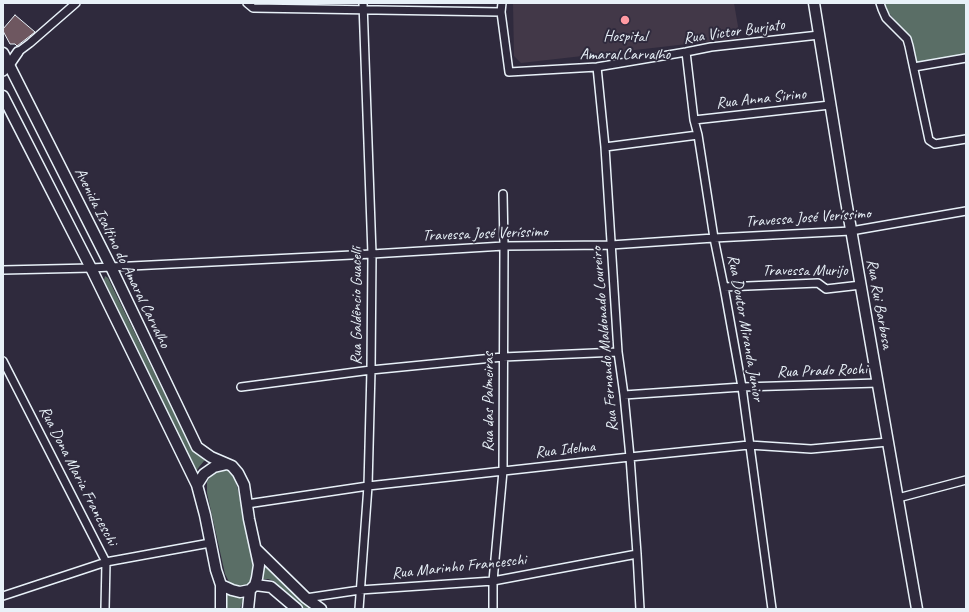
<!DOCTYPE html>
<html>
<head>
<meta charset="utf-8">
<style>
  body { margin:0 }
  #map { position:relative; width:969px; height:612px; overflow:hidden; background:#2f2a3d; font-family:Caveat,sans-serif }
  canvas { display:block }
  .frame { position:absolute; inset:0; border:4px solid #e8f1f8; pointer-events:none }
</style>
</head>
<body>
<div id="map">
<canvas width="969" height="612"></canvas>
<div class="frame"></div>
</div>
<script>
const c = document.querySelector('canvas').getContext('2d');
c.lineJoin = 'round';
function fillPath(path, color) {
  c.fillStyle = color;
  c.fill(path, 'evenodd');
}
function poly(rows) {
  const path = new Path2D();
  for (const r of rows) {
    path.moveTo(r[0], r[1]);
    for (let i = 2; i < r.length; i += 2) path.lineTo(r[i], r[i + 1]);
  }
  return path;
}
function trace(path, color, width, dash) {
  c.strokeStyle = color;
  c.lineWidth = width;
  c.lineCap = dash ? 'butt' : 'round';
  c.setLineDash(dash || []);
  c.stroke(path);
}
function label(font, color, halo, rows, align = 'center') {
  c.font = font + ' Caveat,sans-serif';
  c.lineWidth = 4;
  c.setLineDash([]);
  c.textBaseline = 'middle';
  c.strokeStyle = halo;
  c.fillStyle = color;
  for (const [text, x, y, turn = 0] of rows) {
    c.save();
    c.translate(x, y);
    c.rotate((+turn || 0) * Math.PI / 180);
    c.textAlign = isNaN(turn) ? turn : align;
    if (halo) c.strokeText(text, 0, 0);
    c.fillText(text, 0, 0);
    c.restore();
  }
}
fillPath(poly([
  [513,3,734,3,740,38,521,63,514,56]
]), '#423848');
fillPath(poly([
  [885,3,966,3,966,54,916,63,910,38,888,12],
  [105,276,108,278,188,442,194,450,209,459,204,461,199,467,195,473,104,280],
  [225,470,231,472,235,479,238,490,255,574,252,580,248,584,242,586,234,585,229,582,225,574,207,493,207,482,212,474,218,471],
  [261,561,305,603,312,609,304,609,291,598,274,581,268,579,261,579],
  [226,592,244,596,244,597,240,609,227,609]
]), '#5a6e66');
const building = poly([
  [15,15,35,32,17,46,15,44,10,44,3,31,3,29,15,15]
]);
fillPath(building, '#6e5760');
trace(building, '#e8f1f8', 1);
const minor = poly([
  [247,3,253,8,501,12],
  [502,3,501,12,509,72,597,67,686,52,711,47,819,35],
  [880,3,882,9,886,18,907,39,909,46,929,140,935,144,966,139],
  [18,52,30,43,76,3],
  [686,52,694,120,698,135,714,238,724,287,742,387,772,609],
  [597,67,605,147,618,352,624,395,630,457,637,554,640,609],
  [914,67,966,58],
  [694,120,830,105],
  [605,147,698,135],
  [3,270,91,268,372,254,504,246,611,245,714,238,851,231,966,211],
  [724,287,818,283,826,289,861,285],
  [3,361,106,562,105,609],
  [241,387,371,370,503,357,618,352],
  [624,395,742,387,878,383],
  [898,498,966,480],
  [247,504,368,486,630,457,749,445,811,449,888,442],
  [3,596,106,562,210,543],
  [306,598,360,590,493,581,637,554],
  [359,609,368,486,371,370,372,254,363,3],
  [493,609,493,581,503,471,504,246,503,194]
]);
const tertiary = poly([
  [3,71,9,65,18,52]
]);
const secondary = poly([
  [814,3,845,195,917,609],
  [3,53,111,267,197,447,211,457,232,466,238,473,244,485,249,519,259,565,257,578,255,585,250,590,240,592,232,590,221,585,216,570,205,515,197,485,91,268,3,96],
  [197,485,204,474,214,467,227,464],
  [256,549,306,598,321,609],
  [255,585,271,587,297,609],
  [221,609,221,585],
  [248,609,250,590]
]);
trace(minor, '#e8f1f8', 10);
trace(tertiary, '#e8f1f8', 12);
trace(secondary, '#e8f1f8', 13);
trace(minor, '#2f2a3d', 7);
trace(tertiary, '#2f2a3d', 9);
trace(secondary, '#2f2a3d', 10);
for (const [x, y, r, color] of [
  [625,20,5,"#ff9aa2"]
]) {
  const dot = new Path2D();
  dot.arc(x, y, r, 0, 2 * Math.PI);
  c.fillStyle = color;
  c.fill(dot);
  trace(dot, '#2f2a3d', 1.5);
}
label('16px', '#e8f1f8', '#2f2a3d', [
  ["Rua Victor Burjato",734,32,-8],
  ["Rua Anna Sirino",761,99,-6],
  ["Travessa José Veríssimo",808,218,-4],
  ["Travessa José Veríssimo",485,234,-2],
  ["Avenida Isaltino do Amaral Carvalho",122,258,64],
  ["Travessa Murijo",805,271],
  ["Rua Rui Barbosa",879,304,80],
  ["Rua Galdêncio Guacelli",357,306,-90],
  ["Rua Doutor Miranda Junior",745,328,80],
  ["Rua Fernando Maldonado Loureiro",605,339,-95],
  ["Rua Prado Rochi",822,371,-2],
  ["Rua das Palmeiras",489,402,-90],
  ["Rua Idelma",565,450,-6],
  ["Rua Dona Maria Franceschi",78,476,63],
  ["Rua Marinho Franceschi",459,567,-6]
]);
label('16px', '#e8f1f8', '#2f2a3d', [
  ["Hospital",625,37],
  ["Amaral Carvalho",625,55]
]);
</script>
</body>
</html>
